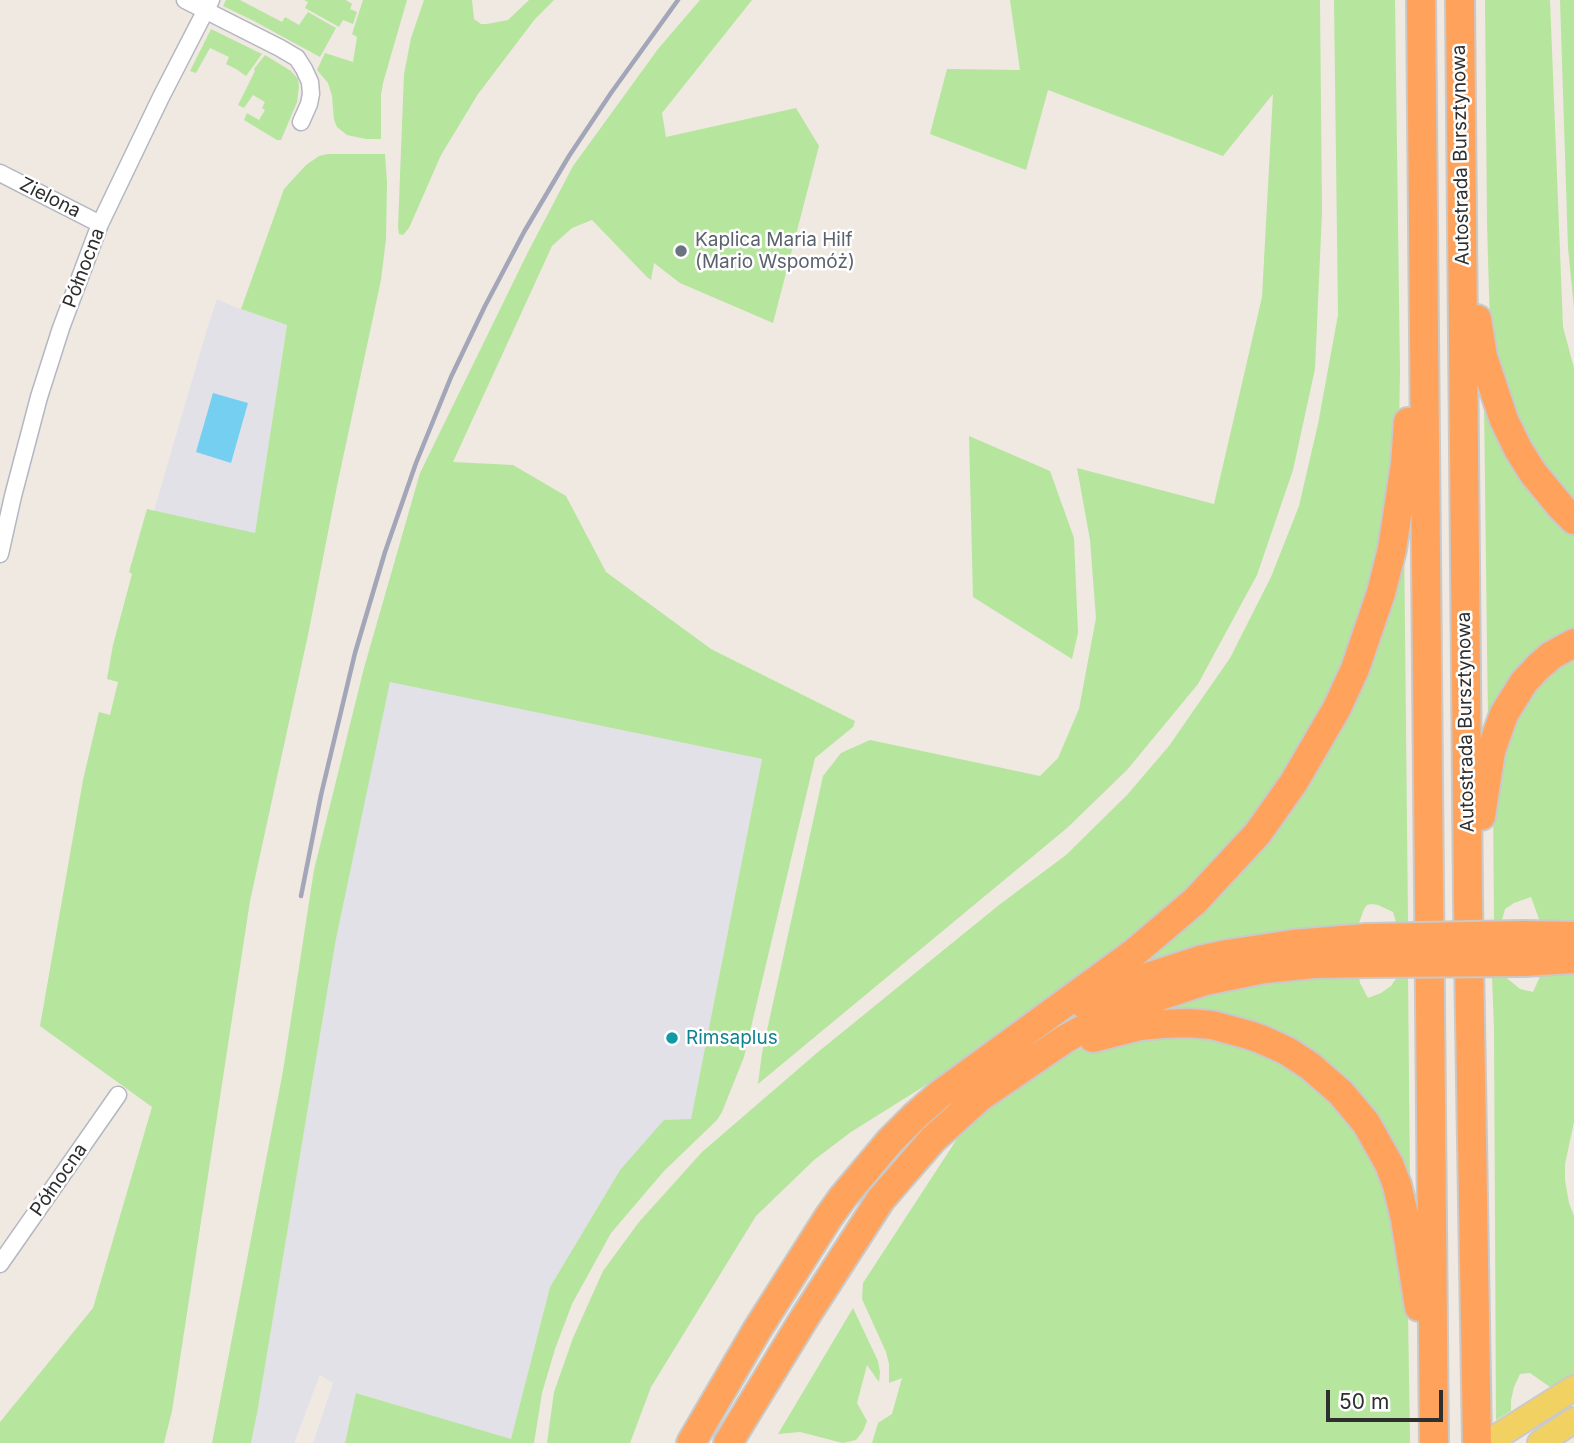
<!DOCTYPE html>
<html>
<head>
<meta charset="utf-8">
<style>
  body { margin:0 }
  #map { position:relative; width:1574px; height:1443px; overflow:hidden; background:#efe9e1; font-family:Inter,sans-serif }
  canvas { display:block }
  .scale { position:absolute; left:1326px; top:1390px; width:117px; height:32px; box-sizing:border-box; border:4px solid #2e2e2e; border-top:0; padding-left:9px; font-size:21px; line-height:24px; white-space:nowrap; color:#2e2e2e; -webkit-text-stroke:5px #fff; paint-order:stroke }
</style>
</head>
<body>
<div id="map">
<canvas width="1574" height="1443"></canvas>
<div class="scale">50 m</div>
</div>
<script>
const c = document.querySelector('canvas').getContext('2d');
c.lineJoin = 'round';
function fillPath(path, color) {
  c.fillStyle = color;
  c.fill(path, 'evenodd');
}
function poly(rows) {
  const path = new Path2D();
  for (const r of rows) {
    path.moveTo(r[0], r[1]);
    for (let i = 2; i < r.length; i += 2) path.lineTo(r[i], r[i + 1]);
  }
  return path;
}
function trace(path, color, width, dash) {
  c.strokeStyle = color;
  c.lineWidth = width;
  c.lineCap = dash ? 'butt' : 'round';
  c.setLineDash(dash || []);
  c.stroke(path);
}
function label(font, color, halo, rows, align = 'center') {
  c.font = font + ' Inter,sans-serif';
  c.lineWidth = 5;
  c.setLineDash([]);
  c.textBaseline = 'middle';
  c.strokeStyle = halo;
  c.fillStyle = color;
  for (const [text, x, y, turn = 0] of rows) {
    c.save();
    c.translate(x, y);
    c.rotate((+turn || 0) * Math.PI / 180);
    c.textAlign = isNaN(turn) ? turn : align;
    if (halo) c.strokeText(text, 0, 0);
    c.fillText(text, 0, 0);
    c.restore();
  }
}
fillPath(poly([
  [217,299,232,306,287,325,255,534,154,511,207,329],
  [390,681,762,759,691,1120,620,1170,550,1287,511,1440,357,1393,345,1443,313,1443,333,1383,320,1375,294,1443,251,1443,257,1414,336,939]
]), '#e3e1e8');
fillPath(poly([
  [226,0,240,0,282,22,285,17,299,25,308,12,336,28,320,57,254,21,223,6],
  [304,0,346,0,352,4,350,9,357,12,353,24,343,20,339,27,305,8,308,2],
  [363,0,407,0,383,83,381,95,381,139,366,139,347,135,337,127,334,120,332,96,328,83,317,70,325,53,353,62,357,37,352,34],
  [424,0,472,0,474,19,481,24,487,24,508,20,529,0,554,0,535,19,478,94,441,155,409,228,403,235,399,234,398,227,404,74,411,38],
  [700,0,752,0,662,113,666,137,796,108,819,146,773,323,680,283,654,263,651,280,647,277,592,220,572,228,552,246,453,462,513,465,566,496,606,572,711,649,855,721,853,727,815,758,744,1057,722,1112,717,1120,664,1171,611,1233,572,1304,555,1349,542,1393,534,1443,345,1443,356,1393,511,1439,550,1287,620,1170,664,1120,691,1119,762,759,390,682,336,939,257,1414,251,1443,212,1443,283,1071,314,870,364,668,420,473,528,252,573,166,658,49],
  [1010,0,1320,0,1322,212,1315,369,1293,470,1257,575,1198,684,1127,770,1067,828,758,1084,762,1053,823,776,841,753,870,740,1040,776,1058,758,1079,709,1096,618,1090,540,1077,468,1214,504,1262,297,1273,94,1223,156,1048,90,1026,170,930,134,947,69,1020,70],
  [1334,0,1395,0,1400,371,1399,426,1380,560,1343,671,1278,789,1195,890,1044,1003,983,1043,934,1080,851,1132,814,1160,756,1216,651,1387,630,1443,547,1443,554,1392,573,1338,603,1271,639,1222,702,1152,818,1052,999,905,1066,855,1127,795,1169,746,1230,658,1271,577,1299,506,1318,424,1338,315],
  [1485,0,1550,0,1563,327,1574,368,1574,507,1535,460,1506,399,1490,328,1487,223],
  [1560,0,1574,0,1574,308,1568,248],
  [211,29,262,54,246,76,236,69,226,64,229,57,210,48,196,73,190,71],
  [265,55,291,71,298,79,299,86,297,102,281,140,277,140,244,120,247,113,259,120,265,110,262,108,265,102,253,95,244,108,238,105,255,71,254,69],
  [328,154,385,154,387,182,386,239,381,280,337,486,308,635,250,901,172,1411,164,1443,0,1443,0,1422,93,1308,152,1107,40,1026,83,780,99,712,110,715,118,682,107,679,113,645,132,574,129,572,147,509,255,533,287,325,241,309,284,189,306,165,319,156],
  [1484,401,1574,530,1574,629,1567,632,1490,718,1488,716,1487,650],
  [969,436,1050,471,1074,538,1078,633,1072,659,973,597],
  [1404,530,1408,922,1396,922,1393,912,1378,905,1371,904,1367,905,1364,909,1359,923,1359,928,1115,977,1269,828],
  [1574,652,1574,928,1540,926,1539,919,1531,897,1514,903,1505,909,1502,920,1494,920,1493,798,1501,751,1534,683],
  [1574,967,1574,1122,1565,1164,1565,1180,1569,1203,1574,1216,1574,1376,1551,1391,1550,1387,1530,1373,1520,1374,1514,1387,1511,1400,1511,1411,1496,1420,1494,1029,1492,975,1503,975,1520,989,1533,992,1539,979,1539,969],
  [1358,970,1360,983,1368,998,1381,993,1391,986,1397,977,1408,976,1410,1185,1303,1050,1115,1022,1207,990],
  [1183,1031,1259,1048,1338,1102,1386,1184,1408,1310,1410,1443,872,1443,878,1423,892,1414,902,1378,889,1383,889,1364,886,1352,862,1299,863,1283,968,1122,1055,1061,1078,1050,1095,1044],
  [853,1308,878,1361,880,1372,879,1382,867,1365,857,1403,867,1421,863,1431,856,1440,843,1443,800,1432,778,1434]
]), '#b6e59e');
fillPath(poly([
  [213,393,248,403,231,463,196,452]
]), '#75cff0');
const minor = poly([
  [185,0,280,48,297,58,304,69,310,82,311,94,309,104,301,122],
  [0,173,100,224],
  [0,554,13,496,39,397,61,328,100,224,161,97,211,0],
  [0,1264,118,1095]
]);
const primary = poly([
  [1487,1443,1574,1388],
  [1540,1443,1574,1420]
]);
const motorway = poly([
  [1421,0,1434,1443],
  [1460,0,1468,898,1477,1443],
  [1477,319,1483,357,1504,420,1518,449,1533,473,1561,507,1574,520],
  [1481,816,1491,751,1504,714,1524,682,1538,667,1552,655,1574,643],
  [1523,935,1574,936],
  [1524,962,1574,959],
  [1084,1004,1135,981,1200,960,1227,954,1293,944,1367,938],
  [1093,1038,1140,1026,1162,1024,1187,1023,1212,1025,1249,1035,1263,1040,1287,1051,1310,1066,1341,1093,1366,1123,1389,1164,1397,1185,1405,1219,1419,1307],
  [691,1443,757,1330,828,1218,843,1197,890,1141,915,1116,939,1095,1135,952,1195,901,1258,833,1294,782,1337,708,1355,669,1381,593,1392,549,1405,464,1408,422],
  [728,1443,805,1317,881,1199,933,1139,980,1097,1065,1039,1104,1018,1151,999,1205,981,1264,969,1314,964,1368,963]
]);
trace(minor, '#b4b7c1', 19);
trace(primary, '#c9c9c9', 28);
trace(motorway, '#c9c9c9', 32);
trace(minor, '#fff', 16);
trace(primary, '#f2d163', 24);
trace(motorway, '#ffa35c', 28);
trace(poly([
  [301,896,321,795,355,653,385,552,416,463,451,377,485,306,524,232,569,156,611,93,678,0]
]), '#a3a6b8', 4.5);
const motorwayBridge = poly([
  [1367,938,1523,935],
  [1368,963,1524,962]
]);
trace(motorwayBridge, '#c9c9c9', 32, []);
trace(motorwayBridge, '#ffa35c', 28);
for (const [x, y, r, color] of [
  [681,251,7,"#6b7280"],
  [672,1038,7,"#0f9aa8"]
]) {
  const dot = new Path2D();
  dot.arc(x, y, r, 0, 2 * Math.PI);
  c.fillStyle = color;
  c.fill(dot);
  trace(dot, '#fff', 2.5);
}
label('19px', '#2e2e2e', '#fff', [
  ["Autostrada Bursztynowa",1461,155,-91],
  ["Zielona",50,198,27],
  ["Północna",84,268,-69],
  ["Autostrada Bursztynowa",1466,722,-91],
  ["Północna",59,1180,-55]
]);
label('19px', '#5b616d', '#fff', [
  ["Kaplica Maria Hilf",695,240],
  ["(Mario Wspomóż)",695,262]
], 'left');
label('19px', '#0d838f', '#fff', [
  ["Rimsaplus",686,1038]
], 'left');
</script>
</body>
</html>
